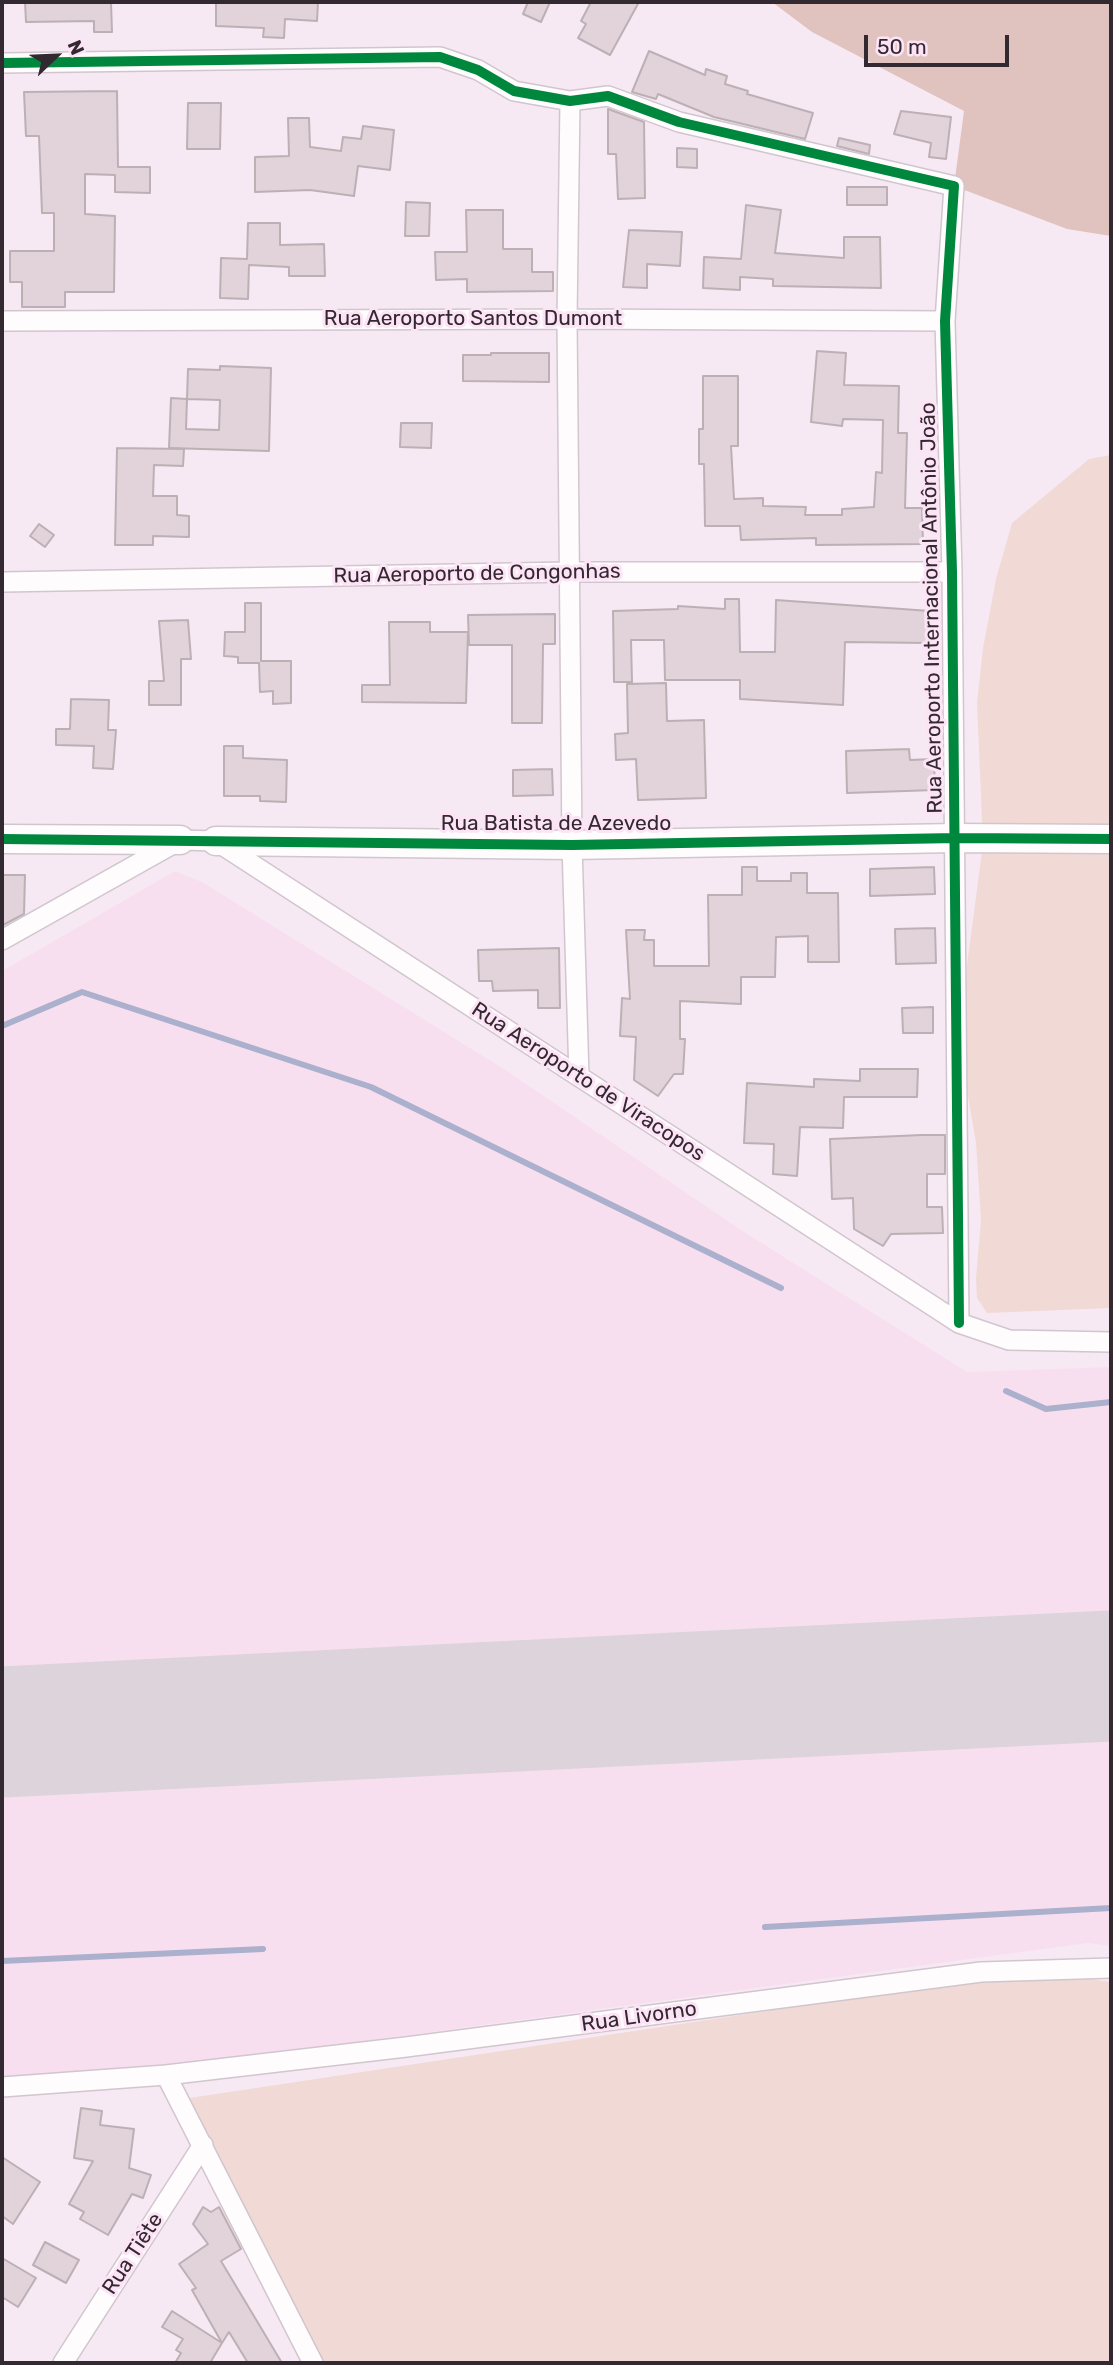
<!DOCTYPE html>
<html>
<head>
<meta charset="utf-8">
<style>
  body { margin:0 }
  #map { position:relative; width:1113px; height:2365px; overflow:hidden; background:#f7e9f3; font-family:Rubik,sans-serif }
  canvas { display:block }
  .frame { position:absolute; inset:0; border:4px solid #332930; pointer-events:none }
  .north { position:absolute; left:21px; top:21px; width:70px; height:70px; -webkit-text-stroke:5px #fde3f6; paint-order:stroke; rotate:67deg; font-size:19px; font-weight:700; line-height:28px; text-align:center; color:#332930 }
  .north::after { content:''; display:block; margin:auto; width:24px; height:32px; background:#332930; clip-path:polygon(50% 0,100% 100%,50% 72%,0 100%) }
  .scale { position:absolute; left:864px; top:35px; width:145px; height:32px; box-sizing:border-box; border:4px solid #332930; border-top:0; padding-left:9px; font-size:21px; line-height:24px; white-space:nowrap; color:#332930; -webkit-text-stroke:5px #fde3f6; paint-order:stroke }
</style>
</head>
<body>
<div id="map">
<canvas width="1113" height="2365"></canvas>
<div class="frame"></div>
<div class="north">N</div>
<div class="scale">50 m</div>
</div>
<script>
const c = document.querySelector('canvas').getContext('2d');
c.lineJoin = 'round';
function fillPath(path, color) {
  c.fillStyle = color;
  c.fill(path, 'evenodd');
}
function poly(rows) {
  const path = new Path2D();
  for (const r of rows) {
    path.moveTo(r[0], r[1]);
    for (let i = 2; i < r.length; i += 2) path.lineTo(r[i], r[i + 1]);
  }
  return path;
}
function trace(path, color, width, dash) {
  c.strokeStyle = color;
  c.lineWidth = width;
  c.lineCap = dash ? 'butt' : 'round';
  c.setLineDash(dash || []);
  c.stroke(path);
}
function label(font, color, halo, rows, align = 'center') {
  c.font = font + ' Rubik,sans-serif';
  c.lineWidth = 6;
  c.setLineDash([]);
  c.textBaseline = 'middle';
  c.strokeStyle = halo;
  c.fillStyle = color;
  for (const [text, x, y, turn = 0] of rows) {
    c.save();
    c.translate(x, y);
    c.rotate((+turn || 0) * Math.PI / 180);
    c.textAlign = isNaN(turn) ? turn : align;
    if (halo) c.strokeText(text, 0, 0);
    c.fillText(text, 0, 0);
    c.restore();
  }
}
fillPath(poly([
  [175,871,202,882,504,1069,741,1230,967,1372,1111,1367,1111,1946,1088,1943,232,2059,2,2077,2,971]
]), '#f8dff0');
fillPath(poly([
  [1111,455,1111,1308,987,1313,977,1298,976,1278,981,1220,976,1143,967,1090,965,1016,967,965,983,844,977,703,983,648,996,579,1012,523,1089,459],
  [1067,1976,1111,1982,1111,2363,313,2363,183,2099,959,1982]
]), '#f1d9d6');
fillPath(poly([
  [772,2,1111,2,1111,236,1067,229,954,186,964,111,812,32]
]), '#e0c3be');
trace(poly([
  [2,1026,82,992,371,1087,781,1288],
  [1006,1391,1046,1409,1111,1402],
  [765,1927,1111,1908],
  [2,1961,263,1949]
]), '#abb0cc', 6);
trace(poly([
  [1081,1678,1111,1663]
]), '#dcd4da', 52);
trace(poly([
  [2,1732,1111,1676]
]), '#dcd4da', 131);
const building = poly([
  [25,2,111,2,112,32,94,32,94,21,26,22,25,2],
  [216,2,318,2,317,21,285,19,284,38,263,37,264,28,216,26,216,2],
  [528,2,550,2,541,22,523,14,528,2],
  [591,2,639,2,610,55,578,38,586,24,581,21,591,2],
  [649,51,705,75,706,69,727,76,725,84,748,91,747,94,813,113,805,139,714,117,658,94,656,99,632,92,649,51],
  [117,91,118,167,150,167,150,193,115,192,115,175,85,174,85,214,115,216,114,292,65,292,65,307,22,307,22,282,10,282,10,251,54,251,54,213,42,213,39,136,26,136,24,92,117,91],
  [188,103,221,103,220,149,187,149,188,103],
  [608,109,644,122,645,198,618,199,616,154,608,154,608,109],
  [901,111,951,117,946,159,929,157,931,143,894,134,901,111],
  [288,118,309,118,310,147,341,151,343,137,361,139,363,126,394,130,390,170,358,166,354,196,310,190,255,192,255,157,289,156,288,118],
  [839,138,870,145,869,154,837,146,839,138],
  [677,148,697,149,697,168,677,167,677,148],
  [847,187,887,187,887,205,847,205,847,187],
  [406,202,430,203,429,236,405,236,406,202],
  [746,205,781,210,775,253,844,258,844,237,880,237,881,288,773,286,773,279,740,277,740,290,703,288,704,257,741,259,746,205],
  [466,210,503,210,503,249,532,249,532,272,553,272,553,291,467,292,467,279,436,280,435,252,467,252,466,210],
  [248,223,280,223,280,245,324,244,325,276,289,276,289,267,249,265,248,299,220,298,221,258,247,259,248,223],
  [629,230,682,232,680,266,647,264,647,288,623,287,629,230],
  [817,351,846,353,844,385,899,386,898,433,907,433,905,508,922,508,923,544,816,545,816,538,741,540,740,526,705,526,704,464,699,464,699,429,703,429,703,376,738,376,738,446,731,446,734,499,763,498,763,506,806,507,805,515,842,515,842,509,874,507,876,472,882,473,883,420,843,419,842,426,811,422,817,351],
  [491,353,549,353,549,382,463,381,463,355,491,355,491,353],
  [220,366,271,368,269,451,169,448,171,398,187,399,188,369,220,370,220,366],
  [187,399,220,400,219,430,186,429,187,399],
  [401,423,432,423,431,448,400,447,401,423],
  [117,448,184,449,183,466,154,465,153,496,177,496,177,515,189,516,189,537,153,536,153,545,115,545,117,448],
  [39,524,54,535,45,547,30,536,39,524],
  [725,599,739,599,740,652,775,652,776,600,930,611,929,643,845,642,843,705,740,699,740,680,665,680,664,640,631,640,632,682,614,682,613,611,678,609,678,606,725,609,725,599],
  [245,603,261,603,261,661,291,661,291,703,273,704,273,691,260,692,259,663,238,663,238,657,224,656,225,632,245,632,245,603],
  [555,614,555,644,543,644,542,723,512,723,512,645,469,645,468,615,555,614],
  [188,620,191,659,181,659,181,705,149,705,149,681,164,681,159,621,188,620],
  [389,622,430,622,430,632,468,632,466,703,362,702,362,685,390,685,389,622],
  [666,683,667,721,704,720,706,798,638,800,636,759,616,760,615,734,628,733,627,684,666,683],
  [71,699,109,700,108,730,116,730,113,769,93,768,94,746,56,745,56,729,70,729,71,699],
  [224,746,243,746,243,758,287,760,286,802,260,801,260,796,224,796,224,746],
  [909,749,910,760,934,759,935,790,847,793,846,751,909,749],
  [552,769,553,795,513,796,513,770,552,769],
  [742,867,757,867,757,881,791,881,791,873,807,873,807,893,838,893,839,962,808,962,808,936,776,937,775,977,741,977,741,1004,680,1001,680,1039,685,1039,683,1074,674,1074,658,1096,634,1080,636,1037,620,1036,622,998,630,999,626,930,645,930,644,940,654,940,654,966,709,966,708,895,742,895,742,867],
  [934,867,935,894,870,896,870,869,934,867],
  [2,875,25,875,24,914,3,925,2,875],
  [935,928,936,963,896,964,895,929,935,928],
  [559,948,560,1008,538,1008,538,990,493,991,492,981,479,981,478,950,559,948],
  [933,1007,933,1033,903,1033,902,1008,933,1007],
  [860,1069,918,1069,917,1097,844,1097,843,1128,800,1127,797,1176,773,1174,774,1144,744,1143,747,1083,814,1087,814,1079,860,1081,860,1069],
  [922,1135,945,1135,945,1174,927,1174,927,1207,942,1207,943,1233,891,1234,883,1246,854,1229,853,1198,832,1199,830,1139,922,1135],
  [81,2108,102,2111,100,2125,134,2129,129,2168,151,2175,143,2198,132,2194,108,2235,80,2219,84,2212,69,2204,93,2161,74,2158,81,2108],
  [2,2157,40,2182,13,2224,2,2216,2,2157],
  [203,2207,211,2212,219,2207,241,2249,221,2261,282,2363,248,2363,229,2332,222,2343,192,2290,196,2288,179,2264,208,2244,193,2224,203,2207],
  [45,2242,79,2260,66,2283,33,2265,45,2242],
  [2,2258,36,2278,18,2307,2,2297,2,2258],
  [172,2311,222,2343,210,2363,175,2363,181,2353,176,2350,183,2339,162,2327,172,2311]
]);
fillPath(building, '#e1d3d9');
trace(building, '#bcb0b5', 2);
const street = poly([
  [2,63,440,57,478,70,514,91,570,101,608,96,679,122,954,186,945,321,952,572,959,1323],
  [570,101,567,319,572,845,579,1076],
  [2,321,567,319,945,321],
  [2,582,570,572,952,572],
  [2,940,180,840,216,841,959,1323,1009,1340,1111,1342],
  [166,2075,406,2047,981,1972,1111,1968],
  [2,2087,166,2075,313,2363],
  [63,2363,203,2145]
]);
const secondary = poly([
  [2,839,180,840],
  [216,841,572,845,956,838,1111,839]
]);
trace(street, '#d1c6ce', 22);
trace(secondary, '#d1c6ce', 31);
trace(street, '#fefcfd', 19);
trace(secondary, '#fefcfd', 28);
trace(poly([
  [2,63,440,57,478,70,514,91,570,101,608,96,679,122,954,186,945,321,952,572,959,1323],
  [2,839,572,845,956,838,1111,839]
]), '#00873e', 10);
label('21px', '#332930', '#fde3f6', [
  ["Rua Aeroporto Santos Dumont",473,319],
  ["Rua Aeroporto de Congonhas",477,574,-1],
  ["Rua Aeroporto Internacional Antônio João",932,608,-91],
  ["Rua Batista de Azevedo",556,824],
  ["Rua Aeroporto de Viracopos",588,1082,33],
  ["Rua Livorno",639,2017,-8],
  ["Rua Tiête",133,2254,-57]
]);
</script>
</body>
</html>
